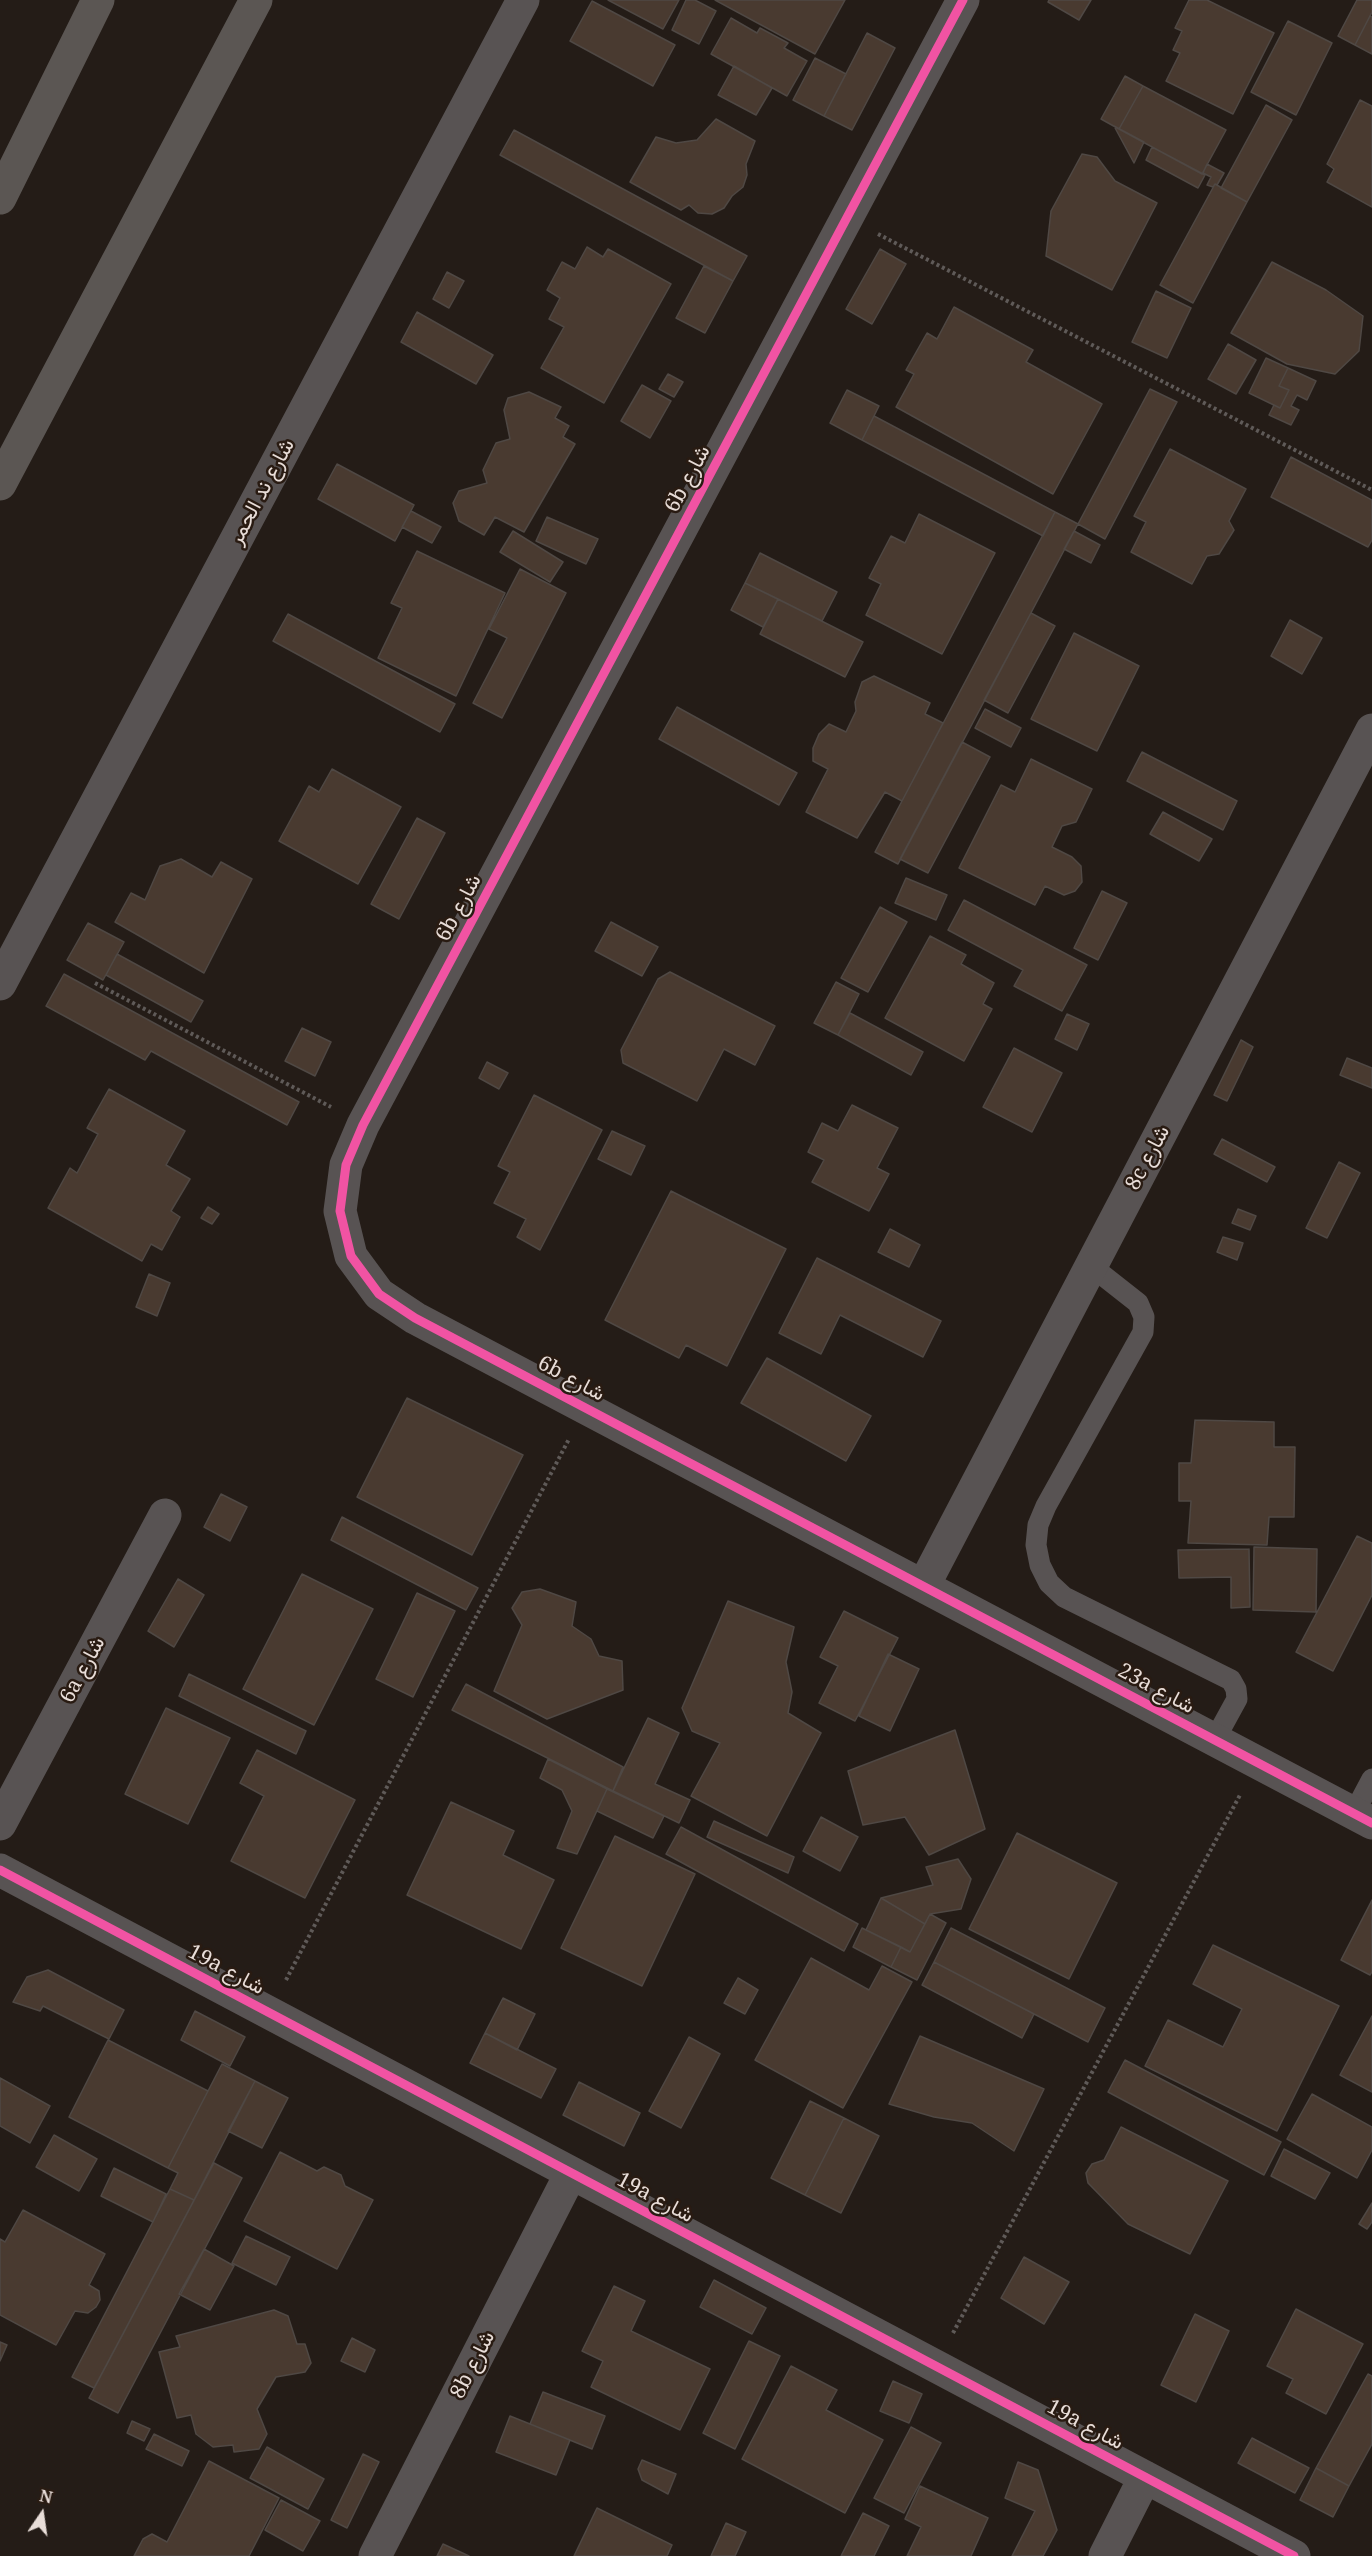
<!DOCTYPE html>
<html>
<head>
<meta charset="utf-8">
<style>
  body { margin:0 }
  #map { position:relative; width:1372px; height:2556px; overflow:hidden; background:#241c17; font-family:"Noto Serif",serif }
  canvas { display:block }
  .north { position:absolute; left:12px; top:2484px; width:60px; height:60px; -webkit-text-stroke:4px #291b12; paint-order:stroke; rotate:13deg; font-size:16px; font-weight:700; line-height:24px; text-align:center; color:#e8ddd8 }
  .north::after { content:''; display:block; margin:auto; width:21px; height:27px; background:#e8ddd8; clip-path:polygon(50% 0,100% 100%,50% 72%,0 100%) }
</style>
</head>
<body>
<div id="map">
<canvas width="1372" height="2556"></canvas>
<div class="north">N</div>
</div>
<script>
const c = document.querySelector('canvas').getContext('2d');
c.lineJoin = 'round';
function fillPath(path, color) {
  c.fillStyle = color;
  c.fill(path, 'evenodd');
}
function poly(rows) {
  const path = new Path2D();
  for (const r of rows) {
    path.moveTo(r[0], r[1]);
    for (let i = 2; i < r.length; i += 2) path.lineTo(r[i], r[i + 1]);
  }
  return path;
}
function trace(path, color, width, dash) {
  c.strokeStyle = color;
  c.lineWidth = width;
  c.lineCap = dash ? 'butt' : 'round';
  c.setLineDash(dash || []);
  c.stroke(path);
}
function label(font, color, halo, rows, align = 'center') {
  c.font = font + ' "Noto Serif",Vazirmatn,serif';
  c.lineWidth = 5;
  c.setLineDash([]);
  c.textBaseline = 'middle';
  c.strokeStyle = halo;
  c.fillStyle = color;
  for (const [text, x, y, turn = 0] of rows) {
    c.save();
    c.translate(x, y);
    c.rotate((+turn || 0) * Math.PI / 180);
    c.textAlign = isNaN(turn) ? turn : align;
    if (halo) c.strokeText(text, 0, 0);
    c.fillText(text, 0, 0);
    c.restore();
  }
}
const building = poly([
  [608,0,679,0,663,29,608,0],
  [686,0,695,0,716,11,699,44,672,30,686,0],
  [715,0,845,0,815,54,715,0],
  [1049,0,1091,0,1079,20,1048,2,1049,0],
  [1189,0,1207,0,1274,33,1233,114,1166,81,1180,53,1173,50,1182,31,1175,28,1189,0],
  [1357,0,1372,0,1372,12,1355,45,1338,36,1357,0],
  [592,1,675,45,653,86,570,41,592,1],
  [1370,16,1372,17,1372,54,1355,45,1370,16],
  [731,18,757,33,760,28,788,43,784,48,807,61,787,96,711,54,731,18],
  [1288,21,1332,43,1296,115,1251,92,1288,21],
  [867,33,895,48,852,130,824,116,867,33],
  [815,58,846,74,824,116,793,100,815,58],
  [734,66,772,88,756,115,718,95,734,66],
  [1125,76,1143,86,1119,129,1101,119,1125,76],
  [1143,86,1226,130,1202,174,1119,129,1143,86],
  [1360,100,1372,106,1372,207,1327,182,1334,169,1327,164,1360,100],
  [1266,105,1292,120,1247,202,1221,188,1266,105],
  [716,119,755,141,746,164,747,175,743,187,732,196,724,208,712,214,698,213,689,205,681,210,630,182,656,137,676,143,697,140,716,119],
  [1114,126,1144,142,1134,163,1114,126],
  [514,130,747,256,733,281,500,155,514,130],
  [1152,147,1205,175,1198,188,1146,160,1152,147],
  [1082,154,1097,157,1115,181,1157,203,1112,290,1046,256,1051,211,1082,154],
  [1207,164,1224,173,1217,185,1215,184,1213,187,1207,185,1211,177,1203,173,1207,164],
  [1215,184,1247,202,1193,303,1160,285,1215,184],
  [587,247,603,257,608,249,671,284,604,403,541,368,564,327,549,319,560,298,547,290,562,262,575,269,587,247],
  [880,249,906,264,872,324,846,309,880,249],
  [1272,262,1326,290,1363,316,1359,351,1335,374,1287,364,1231,333,1272,262],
  [704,266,733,281,705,333,676,318,704,266],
  [447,272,464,281,449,308,433,299,447,272],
  [1156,291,1191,308,1167,358,1132,342,1156,291],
  [954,307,1033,350,1026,362,1102,404,1053,494,896,407,914,374,906,370,927,333,937,339,954,307],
  [417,312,493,355,476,384,401,342,417,312],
  [1228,344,1256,360,1236,394,1208,379,1228,344],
  [1266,358,1288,368,1279,386,1289,390,1280,408,1249,393,1266,358],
  [1288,368,1316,381,1307,400,1297,395,1291,406,1299,410,1291,425,1269,415,1274,405,1280,408,1289,390,1279,386,1288,368],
  [668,374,683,382,674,397,659,389,668,374],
  [642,385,671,401,650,438,621,421,642,385],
  [1150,389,1177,402,1105,539,1078,524,1150,389],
  [847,390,879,406,862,440,830,423,847,390],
  [529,392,561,407,555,418,569,426,563,437,575,444,524,532,495,517,484,535,459,521,453,503,459,491,487,483,483,470,496,443,510,439,504,410,508,398,529,392],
  [874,416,1055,512,1043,536,862,440,874,416],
  [1170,449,1246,489,1229,521,1234,530,1219,554,1207,556,1192,584,1131,552,1146,522,1134,516,1170,449],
  [1291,457,1372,500,1372,540,1368,547,1271,497,1291,457],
  [337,464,414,505,395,541,318,499,337,464],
  [411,511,441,527,432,543,402,527,411,511],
  [1055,512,1078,524,898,864,875,852,1055,512],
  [919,514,995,553,942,654,866,615,881,584,869,578,891,536,905,543,919,514],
  [547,517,598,539,586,564,536,541,547,517],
  [513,531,563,562,550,582,500,552,513,531],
  [1074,531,1100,545,1091,563,1064,549,1074,531],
  [417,551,505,593,456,696,378,658,402,608,391,603,417,551],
  [760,553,837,592,822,621,745,583,760,553],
  [520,569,566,593,502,718,473,703,507,638,489,629,520,569],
  [745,583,778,599,763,627,731,610,745,583],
  [778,599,863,642,845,677,760,634,778,599],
  [1031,613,1055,626,1008,713,984,700,1031,613],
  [288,614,455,704,440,732,273,641,288,614],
  [1290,620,1322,638,1302,674,1271,656,1290,620],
  [1074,633,1139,666,1097,751,1031,719,1074,633],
  [874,676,930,703,925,714,943,723,902,801,885,792,857,838,806,812,828,769,813,761,813,748,819,734,829,724,846,732,856,711,855,702,862,682,874,676],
  [677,707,797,773,779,805,659,739,677,707],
  [985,709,1021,728,1011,747,975,728,985,709],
  [962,742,990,757,928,873,900,859,962,742],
  [1142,752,1237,801,1223,830,1127,781,1142,752],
  [1031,759,1092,789,1076,822,1062,826,1052,847,1072,857,1081,866,1082,882,1075,891,1064,895,1045,886,1035,905,959,868,1001,785,1015,792,1031,759],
  [332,769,401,807,358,884,279,841,309,786,319,792,332,769],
  [1163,812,1212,839,1199,861,1150,834,1163,812],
  [417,818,445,833,399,919,371,904,417,818],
  [181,859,212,877,221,862,252,879,204,973,115,922,131,893,145,900,160,866,181,859],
  [906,878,947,895,936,920,895,903,906,878],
  [1102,891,1127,903,1098,960,1074,948,1102,891],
  [964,900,1087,965,1062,1011,1014,986,1023,970,948,930,964,900],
  [880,907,907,922,868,992,841,978,880,907],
  [611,922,658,947,642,976,595,951,611,922],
  [88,923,124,942,103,980,67,960,88,923],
  [930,936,966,955,961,964,994,983,983,1004,992,1009,964,1061,885,1018,930,936],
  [117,954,203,1001,191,1022,106,975,117,954],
  [670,972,775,1026,755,1065,724,1049,697,1101,623,1063,621,1050,658,979,670,972],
  [64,974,299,1102,287,1125,151,1051,145,1060,46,1006,64,974],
  [836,982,859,994,838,1035,814,1023,836,982],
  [850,1013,923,1052,911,1075,838,1035,850,1013],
  [1067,1014,1089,1024,1077,1050,1055,1039,1067,1014],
  [302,1028,331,1042,315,1076,285,1061,302,1028],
  [1241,1040,1253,1047,1227,1101,1214,1095,1241,1040],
  [1014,1048,1062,1073,1032,1132,983,1107,1014,1048],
  [1347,1058,1372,1068,1372,1088,1340,1075,1347,1058],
  [487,1062,508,1073,499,1089,479,1078,487,1062],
  [109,1089,185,1131,166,1165,190,1179,171,1211,180,1217,162,1250,151,1244,142,1261,48,1208,70,1168,77,1173,98,1134,87,1128,109,1089],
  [534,1095,602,1130,540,1250,517,1237,526,1219,494,1203,510,1172,498,1166,534,1095],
  [852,1105,898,1128,877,1168,889,1174,869,1211,812,1182,824,1160,808,1152,822,1123,838,1131,852,1105],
  [612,1131,645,1146,631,1175,598,1159,612,1131],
  [1222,1139,1275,1167,1267,1182,1214,1154,1222,1139],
  [1339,1162,1360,1173,1327,1238,1306,1228,1339,1162],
  [671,1191,786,1249,727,1366,686,1345,679,1358,605,1320,671,1191],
  [208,1207,219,1214,212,1224,201,1218,208,1207],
  [1238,1209,1256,1216,1250,1230,1232,1223,1238,1209],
  [890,1229,920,1245,909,1267,878,1252,890,1229],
  [1223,1237,1243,1243,1237,1260,1217,1252,1223,1237],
  [817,1258,941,1321,923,1357,840,1315,821,1354,779,1333,817,1258],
  [149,1274,170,1283,157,1316,136,1307,149,1274],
  [767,1358,871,1416,846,1461,741,1403,767,1358],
  [407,1398,523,1455,472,1555,357,1497,407,1398],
  [1195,1420,1274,1422,1274,1447,1295,1447,1294,1517,1269,1517,1267,1545,1188,1543,1191,1501,1179,1501,1179,1463,1191,1463,1195,1420],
  [221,1494,247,1507,230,1541,204,1527,221,1494],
  [342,1517,478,1588,466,1610,331,1540,342,1517],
  [1357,1536,1372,1543,1372,1595,1333,1671,1296,1652,1357,1536],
  [1254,1547,1317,1549,1316,1612,1253,1610,1254,1547],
  [1249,1549,1250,1607,1231,1608,1231,1577,1179,1578,1178,1550,1249,1549],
  [302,1574,373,1609,314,1725,243,1689,302,1574],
  [178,1579,204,1595,174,1647,148,1631,178,1579],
  [540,1589,576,1602,572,1626,591,1639,599,1656,622,1661,623,1690,547,1719,494,1691,522,1625,512,1608,522,1592,540,1589],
  [417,1593,455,1611,413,1697,376,1679,417,1593],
  [728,1601,794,1627,786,1662,792,1692,788,1713,821,1733,767,1836,691,1796,720,1743,692,1731,682,1708,728,1601],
  [844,1611,898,1638,855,1721,819,1703,838,1666,820,1657,844,1611],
  [888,1654,919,1669,890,1731,859,1716,888,1654],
  [189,1674,306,1731,296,1754,179,1696,189,1674],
  [466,1684,623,1767,613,1791,452,1710,466,1684],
  [166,1708,230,1738,188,1824,125,1794,166,1708],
  [648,1718,679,1733,655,1784,690,1800,679,1823,613,1791,648,1718],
  [955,1730,985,1829,929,1855,905,1817,863,1825,848,1771,955,1730],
  [257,1750,355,1800,305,1898,231,1861,264,1796,240,1783,257,1750],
  [548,1759,607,1789,577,1854,557,1848,572,1811,562,1790,540,1778,548,1759],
  [607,1789,664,1816,653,1838,597,1811,607,1789],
  [451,1802,514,1831,503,1855,554,1880,521,1949,407,1895,451,1802],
  [821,1817,858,1837,840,1871,803,1851,821,1817],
  [714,1821,794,1857,788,1873,707,1837,714,1821],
  [681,1827,858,1924,844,1951,666,1854,681,1827],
  [1017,1833,1117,1883,1069,1979,969,1929,1017,1833],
  [615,1836,695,1874,642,1986,561,1948,615,1836],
  [958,1859,971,1879,961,1909,930,1914,925,1924,881,1898,933,1885,926,1867,958,1859],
  [881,1898,925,1924,910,1952,866,1930,881,1898],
  [1372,1900,1372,1972,1370,1975,1341,1960,1372,1900],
  [930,1914,946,1923,917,1980,891,1967,901,1947,910,1952,930,1914],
  [862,1928,901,1947,891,1967,853,1947,862,1928],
  [951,1928,1105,2008,1088,2042,934,1962,951,1928],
  [1213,1945,1339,2006,1277,2131,1145,2066,1168,2020,1223,2047,1242,2009,1193,1984,1213,1945],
  [811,1958,869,1990,882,1966,912,1982,843,2108,755,2060,811,1958],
  [934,1962,1034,2014,1022,2038,922,1985,934,1962],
  [48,1970,124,2010,109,2039,43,2006,40,2011,13,2002,27,1977,48,1970],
  [738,1978,758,1990,745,2014,724,2003,738,1978],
  [503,1998,535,2014,517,2050,485,2033,503,1998],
  [195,2011,245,2037,230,2066,181,2040,195,2011],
  [1372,2016,1372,2092,1340,2075,1372,2016],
  [485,2033,556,2069,541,2098,470,2063,485,2033],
  [920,2036,1044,2089,1014,2151,972,2123,934,2117,889,2104,920,2036],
  [689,2037,720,2054,681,2128,649,2111,689,2037],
  [108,2040,208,2091,168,2168,69,2117,108,2040],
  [1125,2060,1281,2142,1264,2175,1108,2092,1125,2060],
  [222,2064,255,2081,194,2200,170,2189,178,2173,168,2168,222,2064],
  [0,2078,50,2106,30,2143,0,2126,0,2078],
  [255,2081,288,2098,262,2148,228,2131,255,2081],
  [579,2082,640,2113,624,2146,563,2115,579,2082],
  [1312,2094,1372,2127,1372,2150,1357,2178,1287,2139,1312,2094],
  [810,2101,844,2118,805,2195,771,2178,810,2101],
  [844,2118,879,2136,841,2213,805,2195,844,2118],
  [1121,2127,1228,2181,1190,2254,1128,2224,1088,2183,1086,2173,1092,2164,1104,2160,1121,2127],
  [54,2135,97,2159,79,2191,36,2167,54,2135],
  [1284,2149,1330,2173,1315,2199,1271,2176,1284,2149],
  [280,2152,317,2171,324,2167,341,2175,345,2186,373,2200,337,2269,244,2221,280,2152],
  [214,2163,242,2178,118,2413,89,2398,214,2163],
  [114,2168,166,2194,153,2222,101,2196,114,2168],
  [170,2189,194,2200,94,2388,72,2377,170,2189],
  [1372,2203,1372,2222,1367,2229,1359,2224,1372,2203],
  [23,2210,105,2254,89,2285,99,2291,100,2300,96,2307,88,2313,75,2311,56,2345,0,2315,0,2239,5,2242,23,2210],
  [246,2236,290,2257,276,2285,232,2263,246,2236],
  [204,2249,234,2266,210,2310,179,2294,204,2249],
  [1024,2257,1069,2282,1044,2324,1001,2298,1024,2257],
  [714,2280,766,2308,752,2334,700,2307,714,2280],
  [614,2286,645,2301,631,2331,710,2369,680,2430,591,2387,603,2361,582,2351,614,2286],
  [1296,2309,1363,2344,1326,2414,1286,2393,1293,2379,1267,2366,1296,2309],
  [274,2310,288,2316,297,2344,305,2344,311,2363,305,2372,276,2377,257,2409,267,2434,259,2449,234,2452,233,2445,213,2447,196,2434,191,2415,177,2418,159,2352,180,2347,176,2336,274,2310],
  [1195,2314,1229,2331,1196,2402,1161,2385,1195,2314],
  [352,2338,375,2350,365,2372,341,2361,352,2338],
  [749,2341,780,2356,735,2449,703,2433,749,2341],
  [0,2342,7,2345,0,2361,0,2342],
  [791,2366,837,2390,826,2410,883,2440,845,2513,742,2459,791,2366],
  [1368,2374,1372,2376,1372,2444,1349,2486,1316,2468,1368,2374],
  [893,2381,922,2394,909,2423,880,2411,893,2381],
  [543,2392,605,2416,592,2449,530,2424,543,2392],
  [510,2416,570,2440,556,2475,496,2452,510,2416],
  [132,2421,150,2429,144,2441,127,2433,132,2421],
  [911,2427,941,2443,904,2513,874,2498,911,2427],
  [154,2434,189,2451,182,2466,146,2449,154,2434],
  [1252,2438,1309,2468,1295,2493,1238,2463,1252,2438],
  [267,2447,324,2479,308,2509,250,2478,267,2447],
  [363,2454,379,2462,347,2528,331,2520,363,2454],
  [642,2460,676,2474,668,2494,642,2480,638,2469,642,2460],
  [209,2461,279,2498,249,2556,134,2556,143,2539,152,2534,167,2542,209,2461],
  [1018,2462,1038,2470,1057,2530,1043,2556,1012,2556,1035,2511,1005,2498,1018,2462],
  [1316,2468,1349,2486,1333,2517,1300,2500,1316,2468],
  [920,2486,988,2518,971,2556,907,2556,921,2527,905,2519,920,2486],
  [281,2500,320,2521,303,2551,265,2530,281,2500],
  [597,2508,672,2545,667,2556,574,2556,597,2508],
  [863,2513,889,2526,874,2556,841,2556,863,2513],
  [726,2523,746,2532,735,2556,711,2556,726,2523],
  [443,2544,469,2556,437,2556,443,2544]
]);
fillPath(building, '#493a30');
trace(building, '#4f4844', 1.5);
trace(poly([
  [878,234,1372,490],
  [95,983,331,1107],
  [286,1980,569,1439],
  [953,2333,1240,1795]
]), '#5f5a58', 4, [3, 3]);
trace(poly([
  [1091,1266,1138,1303,1144,1317,1143,1332,1046,1506,1038,1525,1036,1545,1040,1565,1049,1583,1064,1597,1231,1680,1236,1689,1237,1699,1214,1741],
  [1354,1813,1372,1779]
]), '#585353', 21);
trace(poly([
  [963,0,363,1125,346,1165,340,1211,351,1256,379,1294,415,1318,1372,1823],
  [0,984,523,0],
  [924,1585,1372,730],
  [0,1824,165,1515],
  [0,1870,1294,2556],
  [375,2556,571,2173],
  [1105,2556,1145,2477]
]), '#585353', 33);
trace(poly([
  [0,198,98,0],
  [0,484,256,0]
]), '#5b5653', 33);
trace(poly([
  [963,0,363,1125,346,1165,340,1211,351,1256,379,1294,415,1318,1372,1823],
  [0,1870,1294,2556]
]), '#f153a3', 9);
label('21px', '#e8ddd8', '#291b12', [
  ["6b شارع",688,479,-62],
  ["شارع ند الحمر",262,492,-62],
  ["6b شارع",459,908,-62],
  ["8c شارع",1148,1158,-62],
  ["6b شارع",571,1379,28],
  ["6a شارع",83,1670,-62],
  ["23a شارع",1156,1689,28],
  ["19a شارع",226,1970,28],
  ["19a شارع",655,2198,28],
  ["8b شارع",473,2365,-63],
  ["19a شارع",1085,2425,28]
]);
</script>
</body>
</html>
